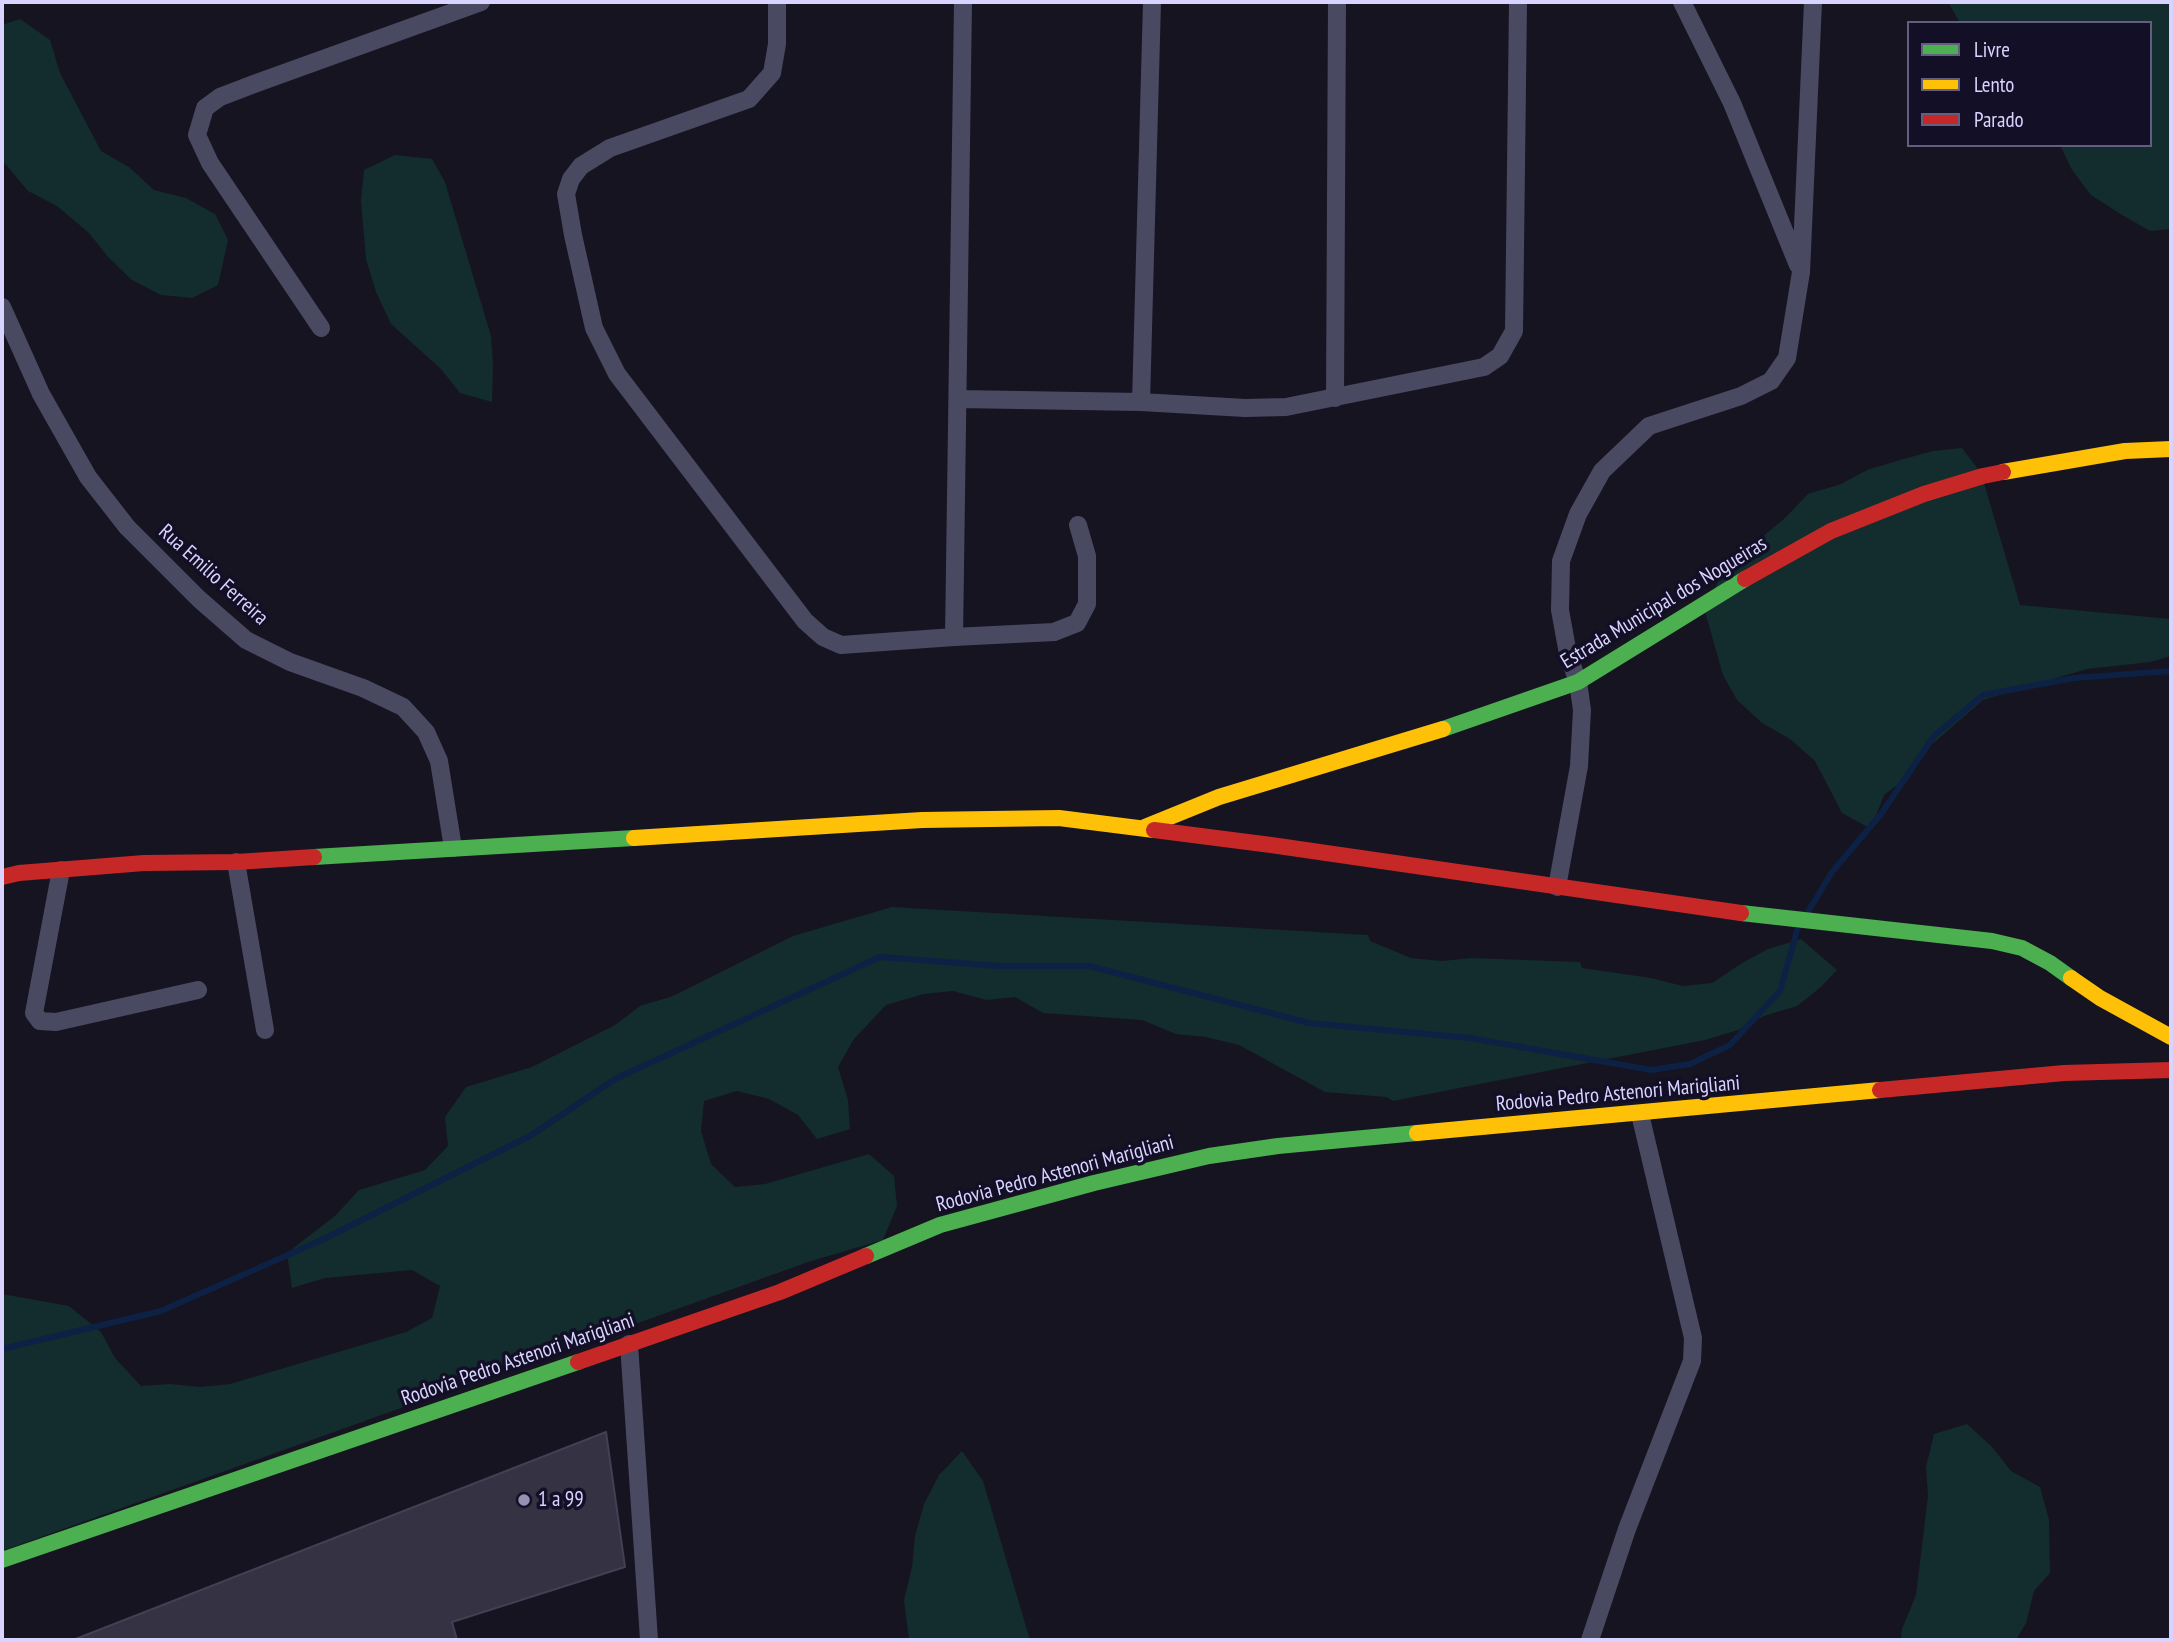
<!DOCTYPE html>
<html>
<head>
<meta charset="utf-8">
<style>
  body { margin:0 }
  #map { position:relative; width:2173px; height:1642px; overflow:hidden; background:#161421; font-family:"PT Sans Narrow",sans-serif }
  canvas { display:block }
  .frame { position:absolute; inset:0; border:4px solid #d9d4ff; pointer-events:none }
  .legend { position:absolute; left:1907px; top:21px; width:245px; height:126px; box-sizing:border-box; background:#130f26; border:2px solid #625e7d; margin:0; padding:9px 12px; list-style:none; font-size:21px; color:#d9d4ff }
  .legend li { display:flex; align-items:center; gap:14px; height:35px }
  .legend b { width:35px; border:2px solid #625e7d }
</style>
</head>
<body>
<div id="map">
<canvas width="2173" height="1642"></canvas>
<div class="frame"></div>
<ul class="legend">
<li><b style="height:9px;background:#4caf50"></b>Livre</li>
<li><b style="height:9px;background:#ffc107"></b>Lento</li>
<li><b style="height:9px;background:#c62828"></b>Parado</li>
</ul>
</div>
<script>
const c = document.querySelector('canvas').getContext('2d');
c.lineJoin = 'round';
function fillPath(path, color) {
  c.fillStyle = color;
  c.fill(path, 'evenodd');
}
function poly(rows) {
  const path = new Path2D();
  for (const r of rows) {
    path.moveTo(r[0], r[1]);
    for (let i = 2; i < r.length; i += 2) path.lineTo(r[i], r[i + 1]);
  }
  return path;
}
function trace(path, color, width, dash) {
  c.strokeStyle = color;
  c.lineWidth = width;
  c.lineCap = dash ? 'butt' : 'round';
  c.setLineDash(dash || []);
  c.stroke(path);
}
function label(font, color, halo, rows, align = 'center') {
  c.font = font + ' "PT Sans Narrow",sans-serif';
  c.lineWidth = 7;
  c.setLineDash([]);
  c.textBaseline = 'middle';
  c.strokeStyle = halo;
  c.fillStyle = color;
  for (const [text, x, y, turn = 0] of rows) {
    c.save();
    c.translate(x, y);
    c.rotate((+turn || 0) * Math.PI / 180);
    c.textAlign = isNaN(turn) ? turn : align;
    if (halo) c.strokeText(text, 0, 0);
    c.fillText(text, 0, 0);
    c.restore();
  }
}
fillPath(poly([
  [1948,2,2171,2,2171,229,2150,231,2122,215,2091,195,2072,170,2060,145,2150,145,2150,23,1960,23],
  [20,19,50,40,60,73,101,151,129,167,154,190,186,198,215,214,228,240,218,285,192,298,161,295,132,280,108,257,89,233,57,206,28,191,2,160,2,25],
  [395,155,432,159,445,182,491,336,493,365,492,402,460,393,441,369,391,324,376,292,366,259,361,201,364,170],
  [1962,448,1981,473,2020,605,2171,619,2171,656,2151,662,2087,669,1983,700,1930,746,1909,776,1884,795,1871,829,1842,813,1815,761,1790,739,1762,723,1737,700,1723,675,1704,608,1735,551,1761,538,1785,518,1808,494,1841,484,1867,470,1900,460,1933,451],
  [892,907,1368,935,1370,941,1411,958,1442,961,1471,958,1580,962,1582,968,1651,978,1683,986,1712,983,1742,963,1768,949,1801,939,1837,970,1821,987,1797,1006,1764,1016,1738,1030,1705,1040,1393,1101,1386,1097,1325,1092,1239,1045,1206,1037,1176,1034,1142,1020,1043,1013,1015,997,986,1000,953,991,924,994,886,1005,854,1039,838,1067,848,1100,850,1129,817,1139,798,1115,769,1099,737,1091,704,1101,701,1131,711,1164,735,1187,765,1184,869,1154,894,1176,897,1206,883,1240,811,1261,2,1551,2,1294,69,1306,101,1332,115,1358,141,1386,170,1384,201,1387,230,1384,406,1332,432,1318,440,1286,412,1270,325,1278,292,1288,287,1253,336,1215,359,1190,425,1170,448,1146,445,1117,466,1087,532,1067,615,1025,640,1006,673,996,793,936],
  [1967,1424,1992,1447,2011,1471,2040,1487,2049,1520,2050,1573,2034,1591,2026,1623,2016,1640,1901,1640,1902,1629,1916,1595,1928,1496,1926,1467,1934,1434],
  [962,1451,983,1481,1030,1640,909,1640,904,1600,912,1567,915,1536,924,1504,939,1475]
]), '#132c2d');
trace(poly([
  [1806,915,1832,872,1881,814,1934,736,1983,695,2074,678,2171,671],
  [2,1349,161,1311,324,1239,530,1136,615,1079,880,957,999,966,1089,966,1309,1023,1470,1038,1651,1070,1690,1064,1730,1045,1780,991,1798,927]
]), '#0d2144', 6);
const building = poly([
  [606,1432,625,1567,452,1622,457,1640,73,1640,606,1432]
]);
fillPath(building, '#343243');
trace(building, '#433f54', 2);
trace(poly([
  [777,2,777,44,772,73,749,99,610,148,581,166,571,179,566,194,573,235,594,328,617,374,805,621,823,637,841,645,954,637,1054,632,1077,623,1087,604,1087,556,1078,525],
  [1682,2,1732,103,1798,265],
  [2,307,41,394,88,477,127,527,199,599,246,640,290,662,363,688,403,707,426,732,439,761,453,848],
  [321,328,210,163,197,135,205,108,220,97,254,84,481,2],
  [1335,398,1337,2],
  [958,399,1141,402,1245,408,1286,407,1484,367,1500,356,1514,331,1518,2],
  [1141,402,1152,2],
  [954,637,963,2],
  [236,862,265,1030],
  [61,870,34,1013,40,1021,56,1022,198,990],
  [1557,887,1579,766,1582,710,1578,682,1568,654,1560,610,1561,561,1578,514,1602,471,1649,426,1741,396,1771,381,1787,358,1801,272,1813,2],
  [629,1344,649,1640],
  [1590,1640,1627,1529,1692,1361,1693,1338,1640,1114]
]), '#4a4962', 18);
trace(poly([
  [1443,729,1578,682,1745,579],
  [314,857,634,838],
  [1741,913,1992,941,2022,948,2050,963,2071,978],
  [866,1256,940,1225,1094,1183,1209,1156,1278,1146,1417,1133],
  [2,1560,578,1362]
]), '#4caf50', 16);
trace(poly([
  [2003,472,2125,451,2171,449],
  [1145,827,1219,797,1443,729],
  [634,838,922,820,1059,818,1154,830],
  [2071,978,2100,998,2171,1037],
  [1417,1133,1880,1090]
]), '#ffc107', 16);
trace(poly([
  [1745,579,1831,531,1924,494,1983,476,2003,472],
  [1154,830,1271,845,1741,913],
  [2,877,19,873,144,863,236,862,314,857],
  [1880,1090,2064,1073,2171,1070],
  [578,1362,780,1292,866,1256]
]), '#c62828', 16);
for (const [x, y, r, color] of [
  [524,1500,7,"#9591b1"]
]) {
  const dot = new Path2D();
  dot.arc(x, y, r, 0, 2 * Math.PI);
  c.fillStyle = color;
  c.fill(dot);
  trace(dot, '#130f26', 2.5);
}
label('21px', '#d9d4ff', '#130f26', [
  ["Rua Emilio Ferreira",213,575,42],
  ["Estrada Municipal dos Nogueiras",1664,603,-31],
  ["Rodovia Pedro Astenori Marigliani",1618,1094,-5],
  ["Rodovia Pedro Astenori Marigliani",1055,1174,-15],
  ["Rodovia Pedro Astenori Marigliani",518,1360,-19]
]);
label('21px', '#d9d4ff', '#130f26', [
  ["1 a 99",538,1500]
], 'left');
</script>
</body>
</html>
